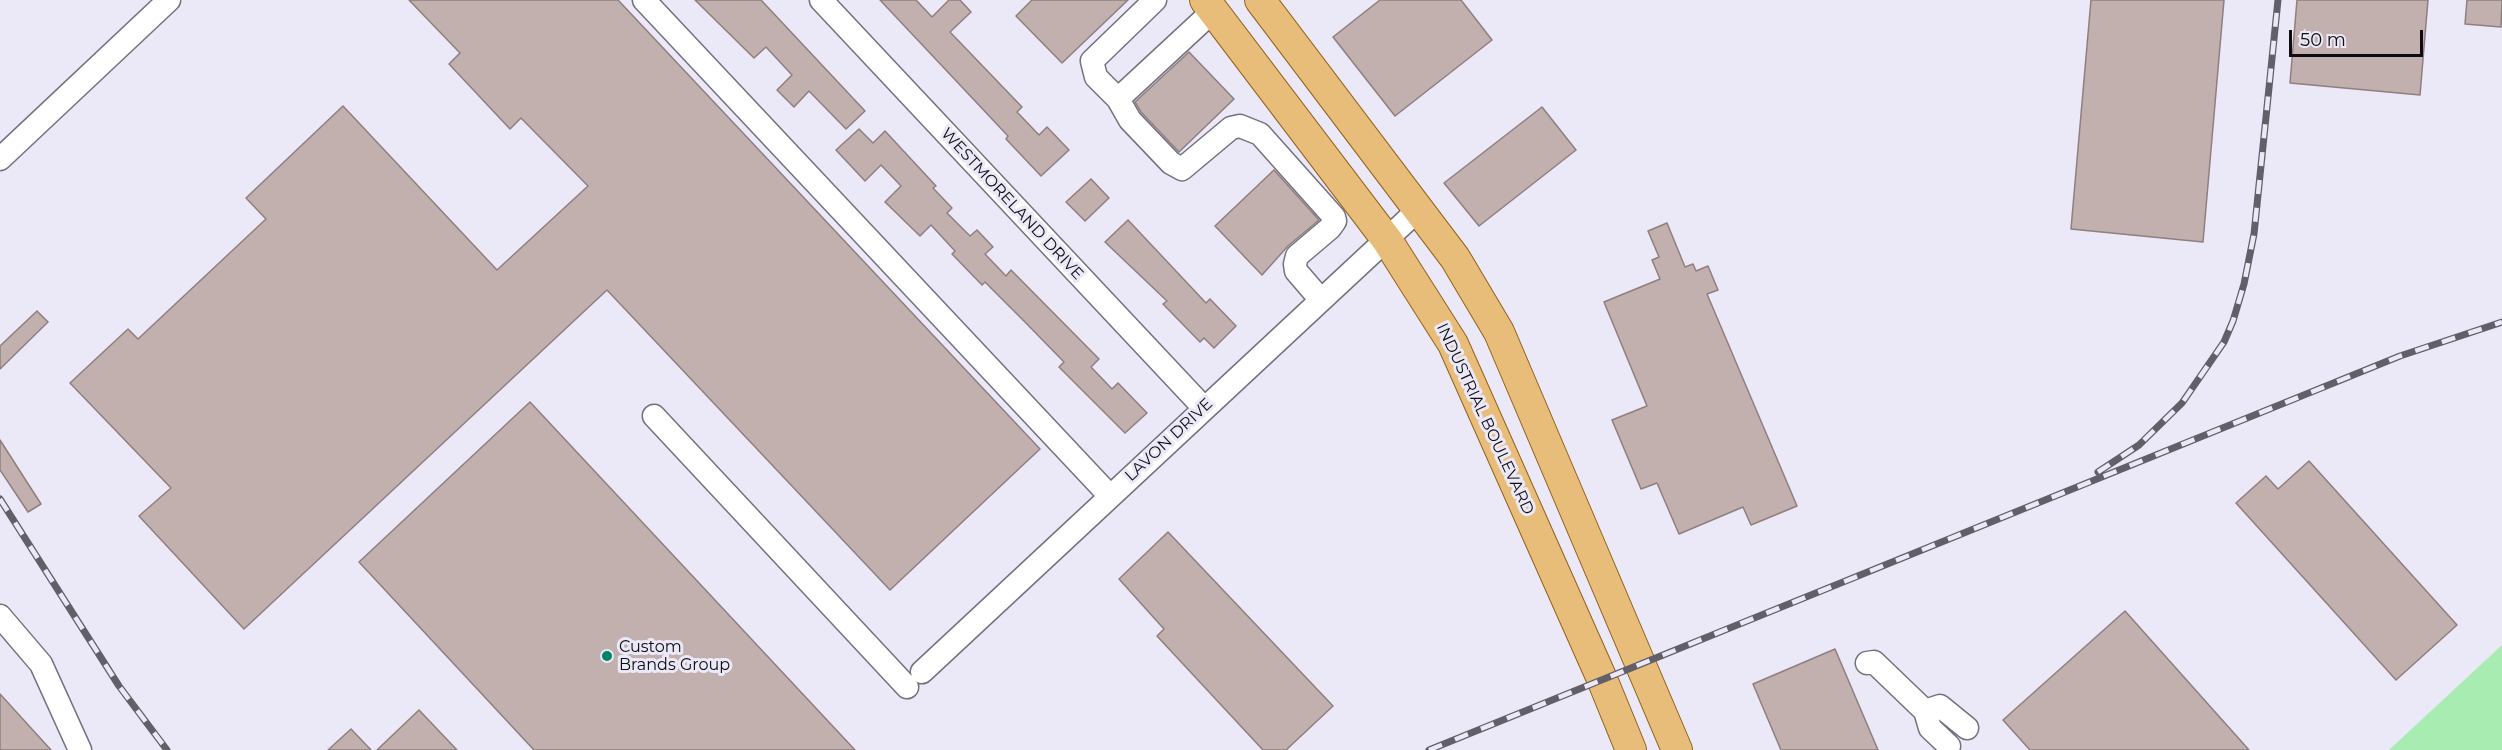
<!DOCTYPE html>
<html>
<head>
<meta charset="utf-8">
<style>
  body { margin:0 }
  #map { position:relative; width:2502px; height:750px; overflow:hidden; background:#ebe8f7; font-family:Montserrat,sans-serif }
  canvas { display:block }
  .scale { position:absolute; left:2289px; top:30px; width:134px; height:27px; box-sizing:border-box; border:3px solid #0d0c10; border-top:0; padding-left:8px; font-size:18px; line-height:21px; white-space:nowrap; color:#0d0c10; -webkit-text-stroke:4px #ebe8f7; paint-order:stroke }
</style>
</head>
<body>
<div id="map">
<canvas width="2502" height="750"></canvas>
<div class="scale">50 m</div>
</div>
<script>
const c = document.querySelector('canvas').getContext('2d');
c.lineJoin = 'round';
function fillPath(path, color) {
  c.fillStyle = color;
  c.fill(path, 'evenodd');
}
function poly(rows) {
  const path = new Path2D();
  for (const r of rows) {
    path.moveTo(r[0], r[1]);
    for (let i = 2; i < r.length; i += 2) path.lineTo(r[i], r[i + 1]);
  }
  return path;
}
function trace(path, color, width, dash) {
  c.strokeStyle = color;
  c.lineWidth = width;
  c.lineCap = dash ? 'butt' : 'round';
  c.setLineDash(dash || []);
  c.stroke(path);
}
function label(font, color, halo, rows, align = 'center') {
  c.font = font + ' Montserrat,sans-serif';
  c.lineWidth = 6;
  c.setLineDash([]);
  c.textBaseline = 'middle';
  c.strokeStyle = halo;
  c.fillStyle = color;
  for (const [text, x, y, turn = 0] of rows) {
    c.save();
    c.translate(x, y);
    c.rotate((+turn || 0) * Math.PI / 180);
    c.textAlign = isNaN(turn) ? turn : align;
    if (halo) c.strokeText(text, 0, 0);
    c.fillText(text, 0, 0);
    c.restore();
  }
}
fillPath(poly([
  [2502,645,2502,750,2389,750]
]), '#a9ecb1');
const building = poly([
  [409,0,618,0,1040,449,890,590,607,290,244,629,139,516,171,488,70,383,128,329,138,339,266,219,246,198,343,106,497,270,588,186,521,118,510,129,449,64,460,53,409,0],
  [695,0,761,0,865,111,846,129,809,91,794,107,777,90,792,75,766,47,754,58,695,0],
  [880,0,916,0,932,17,949,0,960,0,971,12,950,32,1022,107,1017,112,1039,135,1047,127,1069,150,1041,176,1006,139,1008,136,880,0],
  [1032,0,1128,0,1062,63,1016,16,1032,0],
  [1380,0,1461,0,1492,40,1395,116,1333,37,1380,0],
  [2091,0,2224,0,2203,242,2071,229,2091,0],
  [2297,0,2428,0,2420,95,2290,83,2297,0],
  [2467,0,2502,0,2501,27,2465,24,2467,0],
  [1189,52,1234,99,1179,152,1141,112,1135,102,1189,52],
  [1542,107,1576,150,1479,226,1444,183,1542,107],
  [859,129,873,143,885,131,936,186,933,188,952,208,947,213,970,236,977,230,993,247,985,254,1006,276,1011,270,1099,359,1091,367,1112,389,1118,383,1147,413,1125,433,1059,367,1064,362,1024,321,985,282,982,285,952,254,955,251,931,225,920,236,885,202,901,186,881,165,865,181,836,150,859,129],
  [1274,170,1319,220,1288,246,1262,275,1215,226,1274,170],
  [1091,179,1109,198,1085,221,1066,202,1091,179],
  [1128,220,1206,303,1210,299,1236,326,1214,348,1204,338,1200,342,1163,304,1167,301,1105,242,1128,220],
  [1667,223,1685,267,1693,264,1696,271,1708,266,1718,290,1707,294,1797,506,1751,525,1743,507,1679,534,1657,483,1641,489,1612,420,1647,406,1604,302,1660,279,1652,260,1659,257,1648,231,1667,223],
  [37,311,48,322,0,369,0,346,37,311],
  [530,402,855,750,534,750,359,562,530,402],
  [0,440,41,504,28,512,0,470,0,440],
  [2309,461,2457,625,2396,680,2236,503,2266,476,2278,489,2309,461],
  [1168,532,1333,706,1286,750,1263,750,1157,636,1164,629,1119,579,1168,532],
  [2125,611,2249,750,2030,750,2003,720,2125,611],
  [1835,649,1878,750,1781,750,1753,684,1835,649],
  [0,694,51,750,0,750,0,694],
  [419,710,457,750,377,750,419,710],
  [351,729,371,750,328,750,351,729]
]);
fillPath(building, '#c1b0ae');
trace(building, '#8f7f7e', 1.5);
const minor = poly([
  [644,0,1109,495],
  [821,0,1204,408],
  [1155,0,1092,61,1096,77,1118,99,1213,11],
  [1118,99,1130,120,1171,163,1182,169,1231,128,1240,126,1260,134,1334,217,1335,221,1330,228,1297,256,1295,264,1296,271,1321,300],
  [0,159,169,0],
  [654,416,907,687],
  [0,616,41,664,80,750],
  [1867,663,1874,662,1925,711,1930,728,1949,746],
  [922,672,1418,210],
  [1925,711,1940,706,1967,728]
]);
const major = poly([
  [1205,0,1387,240,1453,344,1602,679,1631,750],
  [1260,0,1455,258,1499,332,1677,750]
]);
trace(minor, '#74727f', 25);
trace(major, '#92621b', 32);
trace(minor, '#fff', 22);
trace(major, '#e8bd7a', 30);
const rail = poly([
  [2098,472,2139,445,2182,403,2224,342,2233,321,2244,284,2254,234,2278,0],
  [0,499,119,686,167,750],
  [1429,750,2400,356,2502,322]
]);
trace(rail, '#615f67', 7);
trace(rail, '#ebe8f7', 4.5, [14]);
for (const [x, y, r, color] of [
  [607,656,6,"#008466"]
]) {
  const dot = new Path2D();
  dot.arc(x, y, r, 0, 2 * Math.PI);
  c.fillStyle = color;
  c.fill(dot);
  trace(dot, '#ebe8f7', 2);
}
label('16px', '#0d0c10', '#ebe8f7', [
  ["WESTMORELAND DRIVE",1012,204,47],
  ["INDUSTRIAL BOULEVARD",1485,419,65],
  ["LAVON DRIVE",1169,440,-43]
]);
label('16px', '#0d0c10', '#ebe8f7', [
  ["Custom",619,647],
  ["Brands Group",619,665]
], 'left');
</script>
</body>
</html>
